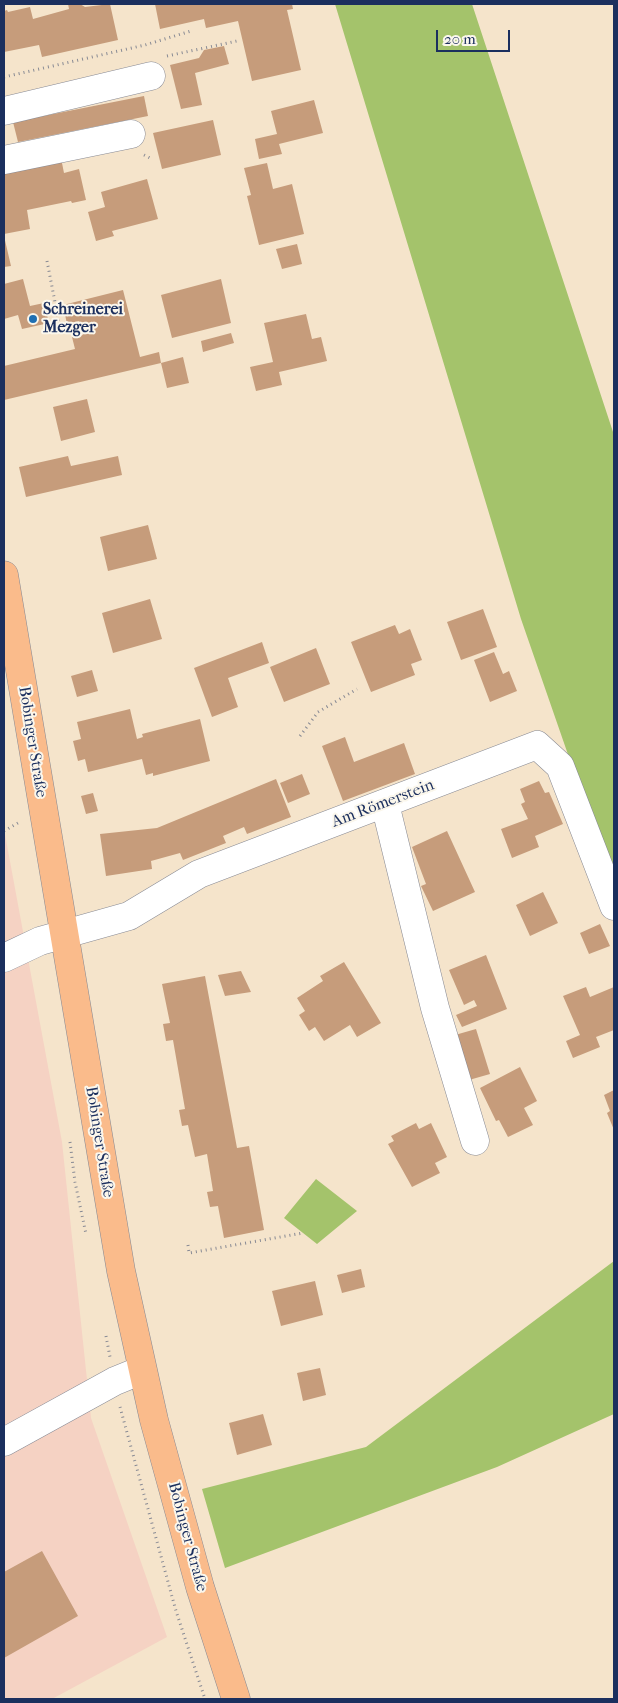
<!DOCTYPE html>
<html>
<head>
<meta charset="utf-8">
<style>
  body { margin:0 }
  #map { position:relative; width:618px; height:1703px; overflow:hidden; background:#f5e4cb; font-family:"IM FELL French Canon",serif }
  canvas { display:block }
  .frame { position:absolute; inset:0; border:5px solid #1b2f5e; pointer-events:none }
  .scale { position:absolute; left:436px; top:30px; width:74px; height:22px; box-sizing:border-box; border:2px solid #1b2f5e; border-top:0; padding-left:6px; font-size:15px; line-height:18px; white-space:nowrap; color:#1b2f5e; -webkit-text-stroke:4px #fbf7ec; paint-order:stroke }
</style>
</head>
<body>
<div id="map">
<canvas width="618" height="1703"></canvas>
<div class="frame"></div>
<div class="scale">20 m</div>
</div>
<script>
const c = document.querySelector('canvas').getContext('2d');
c.lineJoin = 'round';
function fillPath(path, color) {
  c.fillStyle = color;
  c.fill(path, 'evenodd');
}
function poly(rows) {
  const path = new Path2D();
  for (const r of rows) {
    path.moveTo(r[0], r[1]);
    for (let i = 2; i < r.length; i += 2) path.lineTo(r[i], r[i + 1]);
  }
  return path;
}
function trace(path, color, width, dash) {
  c.strokeStyle = color;
  c.lineWidth = width;
  c.lineCap = dash ? 'butt' : 'round';
  c.setLineDash(dash || []);
  c.stroke(path);
}
function label(font, color, halo, rows, align = 'center') {
  c.font = font + ' "IM FELL French Canon",serif';
  c.lineWidth = 4;
  c.setLineDash([]);
  c.textBaseline = 'middle';
  c.strokeStyle = halo;
  c.fillStyle = color;
  for (const [text, x, y, turn = 0] of rows) {
    c.save();
    c.translate(x, y);
    c.rotate((+turn || 0) * Math.PI / 180);
    c.textAlign = isNaN(turn) ? turn : align;
    if (halo) c.strokeText(text, 0, 0);
    c.fillText(text, 0, 0);
    c.restore();
  }
}
fillPath(poly([
  [4,829,62,1142,91,1418,167,1637,52,1699,4,1699]
]), '#f5d2c3');
fillPath(poly([
  [335,4,472,4,614,435,614,873,581,792,521,619],
  [316,1179,357,1211,317,1244,284,1218],
  [614,1261,614,1414,497,1467,225,1568,202,1489,366,1447]
]), '#a4c36b');
fillPath(poly([
  [68,4,80,4,85,7,110,4,118,40,42,57,39,45,4,52,4,11,7,10,8,12,30,7,33,19,69,9],
  [155,4,292,4,293,9,287,10,301,70,252,81,238,21,206,28,204,19,160,29],
  [224,46,229,64,195,73,202,105,181,109,170,65,199,58,204,50],
  [144,96,148,116,18,142,13,122],
  [314,100,323,133,279,144,282,154,259,159,255,139,277,134,271,111],
  [213,120,221,155,162,169,153,133],
  [61,158,64,173,79,169,86,200,72,203,71,201,27,210,30,229,4,234,4,169],
  [267,163,273,189,292,184,304,234,259,245,247,196,251,195,244,168],
  [147,179,158,219,112,231,114,236,96,241,88,212,105,207,101,192],
  [4,236,11,266,4,267],
  [297,244,302,264,282,269,276,249],
  [23,279,30,306,44,303,49,323,22,329,18,315,4,319,4,284],
  [221,279,231,323,172,338,161,295],
  [123,290,140,357,159,352,161,363,4,400,4,366,75,349,72,337,83,335,79,321,67,324,63,305],
  [306,314,312,339,321,337,327,361,279,372,282,385,256,391,250,367,273,362,264,323],
  [231,333,234,343,203,352,201,341],
  [183,357,189,383,167,388,161,363],
  [87,399,95,432,61,441,53,407],
  [68,456,71,466,118,456,122,475,26,497,19,467],
  [148,525,157,559,108,571,100,537],
  [150,599,162,639,113,653,102,613],
  [483,609,497,647,461,660,447,622],
  [395,625,399,634,410,629,422,660,411,664,415,675,371,692,351,642],
  [262,642,269,663,228,678,238,707,212,717,194,668],
  [316,648,330,684,284,702,270,667],
  [494,652,503,674,509,671,517,691,490,702,474,660],
  [92,670,98,691,77,697,71,676],
  [130,709,137,739,143,737,142,734,200,719,210,761,153,776,153,773,146,775,142,759,88,772,85,759,78,761,73,741,81,739,77,722],
  [345,737,354,762,404,743,415,774,343,801,322,746],
  [302,774,310,794,288,803,280,783],
  [276,779,291,817,247,834,244,827,223,836,226,843,183,860,180,853,151,861,152,869,106,876,100,834,157,828],
  [539,781,545,793,549,792,563,824,535,836,539,847,512,858,501,829,528,819,521,804,525,802,520,789],
  [93,793,98,811,86,814,81,796],
  [447,831,475,892,433,911,421,886,426,884,412,847],
  [543,892,558,923,530,936,516,905],
  [600,924,610,946,589,954,580,933],
  [486,955,507,1009,462,1027,456,1015,477,1006,474,1000,464,1005,449,970],
  [344,962,381,1023,357,1037,350,1025,324,1041,315,1027,309,1031,299,1015,305,1011,297,998,323,981,320,976],
  [241,971,251,992,225,996,218,975],
  [205,976,237,1148,249,1146,264,1230,224,1238,218,1206,210,1207,207,1192,213,1191,207,1154,195,1157,188,1125,182,1126,179,1110,185,1109,173,1040,166,1041,163,1024,170,1023,162,984],
  [586,987,590,997,614,987,614,1030,596,1037,600,1047,573,1058,566,1041,580,1035,563,996],
  [476,1029,490,1074,462,1082,448,1037],
  [520,1067,537,1101,524,1108,533,1125,508,1137,499,1120,496,1121,480,1088],
  [614,1090,614,1130,607,1113,610,1111,604,1095],
  [416,1123,419,1129,431,1123,447,1157,435,1163,440,1173,412,1187,388,1144,394,1141,391,1136],
  [361,1269,365,1287,342,1293,337,1275],
  [315,1281,323,1315,281,1326,272,1291],
  [320,1368,326,1395,303,1401,297,1373],
  [263,1414,272,1445,237,1455,229,1423],
  [42,1551,78,1616,4,1658,4,1572]
]), '#c69c7b');
const minor = poly([
  [4,111,151,76],
  [4,160,131,134],
  [385,804,435,1008,475,1141],
  [4,958,40,941,129,916,199,874,537,745,560,766,614,906],
  [4,1442,115,1381,142,1370]
]);
const major = poly([
  [4,575,121,1271,154,1420,200,1587,236,1699]
]);
trace(minor, '#888a94', 29);
trace(major, '#888a94', 29);
trace(poly([
  [167,56,237,41],
  [4,77,145,45,191,31],
  [144,155,152,159],
  [47,261,61,333],
  [300,736,318,712,357,689],
  [4,831,18,823],
  [70,1142,75,1182,86,1234],
  [188,1245,189,1253,303,1233],
  [106,1336,110,1357],
  [120,1407,176,1611,205,1699]
]), '#888a94', 3, [1, 4]);
trace(minor, '#fff', 28);
trace(major, '#fabb8b', 28);
for (const [x, y, r, color] of [
  [33,319,5,"#1f6fb2"]
]) {
  const dot = new Path2D();
  dot.arc(x, y, r, 0, 2 * Math.PI);
  c.fillStyle = color;
  c.fill(dot);
  trace(dot, '#fbf7ec', 2);
}
label('bold 16px', '#1b2f5e', '#fbf7ec', [
  ["Schreinerei",43,310],
  ["Mezger",43,328]
], 'left');
label('16px', '#1b2f5e', '#fbf7ec', [
  ["Bobinger Straße",32,742,81],
  ["Am Römerstein",383,804,-21],
  ["Bobinger Straße",99,1142,81],
  ["Bobinger Straße",187,1537,75]
]);
</script>
</body>
</html>
